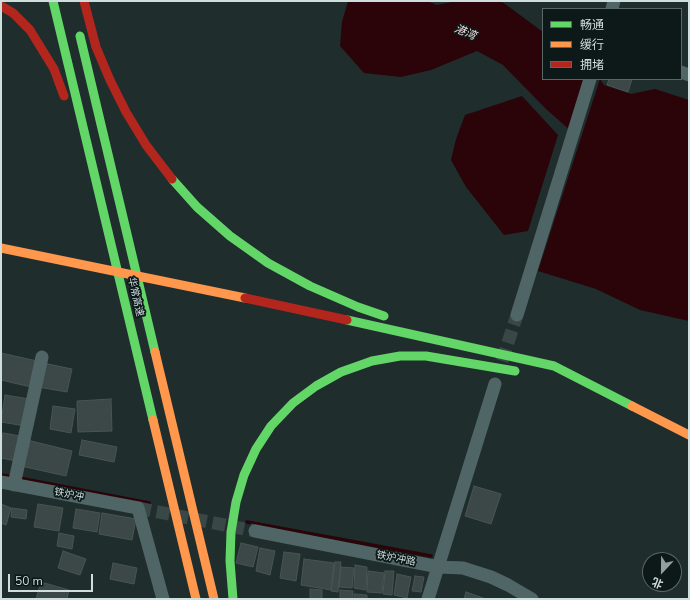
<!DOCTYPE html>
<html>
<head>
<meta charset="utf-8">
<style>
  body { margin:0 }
  #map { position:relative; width:690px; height:600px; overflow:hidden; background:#1f2d2d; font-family:"Nunito Sans","Noto Sans SC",sans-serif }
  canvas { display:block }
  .frame { position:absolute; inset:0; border:2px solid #cedddd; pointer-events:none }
  .legend { position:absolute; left:542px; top:8px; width:140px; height:72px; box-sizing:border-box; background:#0d1819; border:1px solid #5a6767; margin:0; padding:5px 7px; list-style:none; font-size:12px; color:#cedddd }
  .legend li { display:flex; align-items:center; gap:8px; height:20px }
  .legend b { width:20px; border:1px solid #5a6767 }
  .north { position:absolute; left:642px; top:552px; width:40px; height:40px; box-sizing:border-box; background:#0d1819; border:1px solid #5a6767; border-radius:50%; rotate:202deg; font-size:11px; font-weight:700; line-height:16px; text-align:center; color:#cedddd }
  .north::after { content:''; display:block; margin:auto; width:14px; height:18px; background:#919f9f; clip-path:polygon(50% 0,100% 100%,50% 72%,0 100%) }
  .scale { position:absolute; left:8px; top:574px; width:85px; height:18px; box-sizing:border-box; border:2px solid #cedddd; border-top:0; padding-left:5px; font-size:12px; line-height:14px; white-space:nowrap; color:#cedddd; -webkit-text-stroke:3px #0d1819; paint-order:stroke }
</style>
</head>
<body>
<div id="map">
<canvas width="690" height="600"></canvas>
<div class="frame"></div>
<ul class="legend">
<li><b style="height:5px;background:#63d668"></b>畅通</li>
<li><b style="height:5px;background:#ff974d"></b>缓行</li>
<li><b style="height:5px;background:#b3261e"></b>拥堵</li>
</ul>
<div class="north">北</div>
<div class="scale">50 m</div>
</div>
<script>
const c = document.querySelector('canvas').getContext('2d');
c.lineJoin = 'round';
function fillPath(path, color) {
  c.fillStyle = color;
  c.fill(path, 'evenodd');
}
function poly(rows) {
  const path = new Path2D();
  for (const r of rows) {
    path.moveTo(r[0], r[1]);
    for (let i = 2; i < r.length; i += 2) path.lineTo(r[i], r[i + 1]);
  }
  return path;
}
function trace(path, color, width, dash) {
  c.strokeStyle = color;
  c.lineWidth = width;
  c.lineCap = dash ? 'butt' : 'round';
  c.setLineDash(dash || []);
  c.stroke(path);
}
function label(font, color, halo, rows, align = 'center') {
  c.font = font + ' "Nunito Sans","Noto Sans SC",sans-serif';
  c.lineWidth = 3.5;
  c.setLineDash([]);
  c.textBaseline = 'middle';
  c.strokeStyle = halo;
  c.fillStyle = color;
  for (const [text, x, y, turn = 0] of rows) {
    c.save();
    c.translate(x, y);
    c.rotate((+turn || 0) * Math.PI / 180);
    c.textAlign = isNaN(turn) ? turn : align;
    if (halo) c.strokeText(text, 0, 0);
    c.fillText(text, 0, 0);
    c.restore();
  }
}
fillPath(poly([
  [348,1,427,1,437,5,457,1,501,1,543,32,543,79,588,79,572,132,546,109,503,65,477,51,431,70,401,77,364,73,340,46,342,22],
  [600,79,604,85,631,94,655,89,689,100,689,321,640,310,596,289,538,271],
  [522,96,558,135,528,231,504,235,466,187,451,160,456,139,465,115]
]), '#2a0408');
trace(poly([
  [1,475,13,477],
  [19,478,149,503],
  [247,522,431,556]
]), '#2a0408', 3.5);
const building = poly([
  [609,79,632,79,628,92,607,85,609,79],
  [1,353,37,361,31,387,1,380,1,353],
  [43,363,72,369,67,392,38,387,43,363],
  [5,395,29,399,25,426,1,422,5,395],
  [111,399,112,431,78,432,77,401,111,399],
  [53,406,75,409,71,433,50,429,53,406],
  [3,433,20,436,16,461,1,458,1,447,3,433],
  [27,440,72,451,66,476,21,466,27,440],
  [82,440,117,447,114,462,79,455,82,440],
  [474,486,501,494,491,524,465,516,474,486],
  [1,504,11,508,6,525,1,523,1,504],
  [38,504,63,508,59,531,34,527,38,504],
  [12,508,27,510,26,519,11,517,12,508],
  [76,509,100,513,97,532,73,528,76,509],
  [102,513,136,519,132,540,99,534,102,513],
  [59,533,74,536,72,549,57,546,59,533],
  [241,543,258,547,253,567,236,563,241,543],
  [260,548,275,551,270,575,256,571,260,548],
  [63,551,86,559,80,575,58,568,63,551],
  [284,552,300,554,296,581,280,578,284,552],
  [304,559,334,563,331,590,301,585,304,559],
  [335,562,341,562,338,592,331,591,335,562],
  [113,563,137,568,134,584,110,579,113,563],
  [355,565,367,567,366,590,354,588,355,565],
  [341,567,354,568,352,588,339,587,341,567],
  [368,571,384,573,382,593,367,592,368,571],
  [385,571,394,571,392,595,383,594,385,571],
  [397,574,411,577,407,598,394,595,397,574],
  [415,576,424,577,421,592,412,591,415,576],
  [41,582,69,590,67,599,36,599,41,582],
  [310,589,322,590,322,599,310,599,310,589],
  [340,590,353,591,352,599,340,599,340,590],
  [466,592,486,599,464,599,466,592],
  [354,594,367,595,367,599,354,599,354,594]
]);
fillPath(building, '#3c4848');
trace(building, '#495454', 1);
trace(poly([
  [502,361,517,315],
  [138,508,255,531]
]), '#394747', 13, [13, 6]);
trace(poly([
  [612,9,614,1],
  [681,72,689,75],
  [517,315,590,79],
  [1,482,138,508,163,599],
  [14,485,42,357],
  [255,531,439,567,463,568,491,577,508,585,532,599],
  [428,599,495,384]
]), '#4f6566', 13);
trace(poly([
  [53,1,153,420],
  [80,36,155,352],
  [172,179,197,207,230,236,268,263,310,286,358,307,384,316],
  [347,320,554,366,632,406],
  [233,599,230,561,231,532,236,502,244,475,256,449,271,426,293,403,316,386,341,372,372,361,400,356,426,356,515,371]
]), '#63d668', 9);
trace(poly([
  [1,248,245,298],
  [155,352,214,599],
  [632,406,689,435],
  [153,420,196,599]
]), '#ff974d', 9);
trace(poly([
  [84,1,96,47,110,80,126,112,146,145,172,179],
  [1,6,13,13,30,30,54,69,64,96],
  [245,298,347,320]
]), '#b3261e', 9);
label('10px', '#cedddd', '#0d1819', [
  ["华常高速",135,297,77],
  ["铁炉冲",69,495,11],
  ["铁炉冲路",396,559,11]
]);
label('italic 11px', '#f4dedd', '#0d1819', [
  ["港湾",465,33,22]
]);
</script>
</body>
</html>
